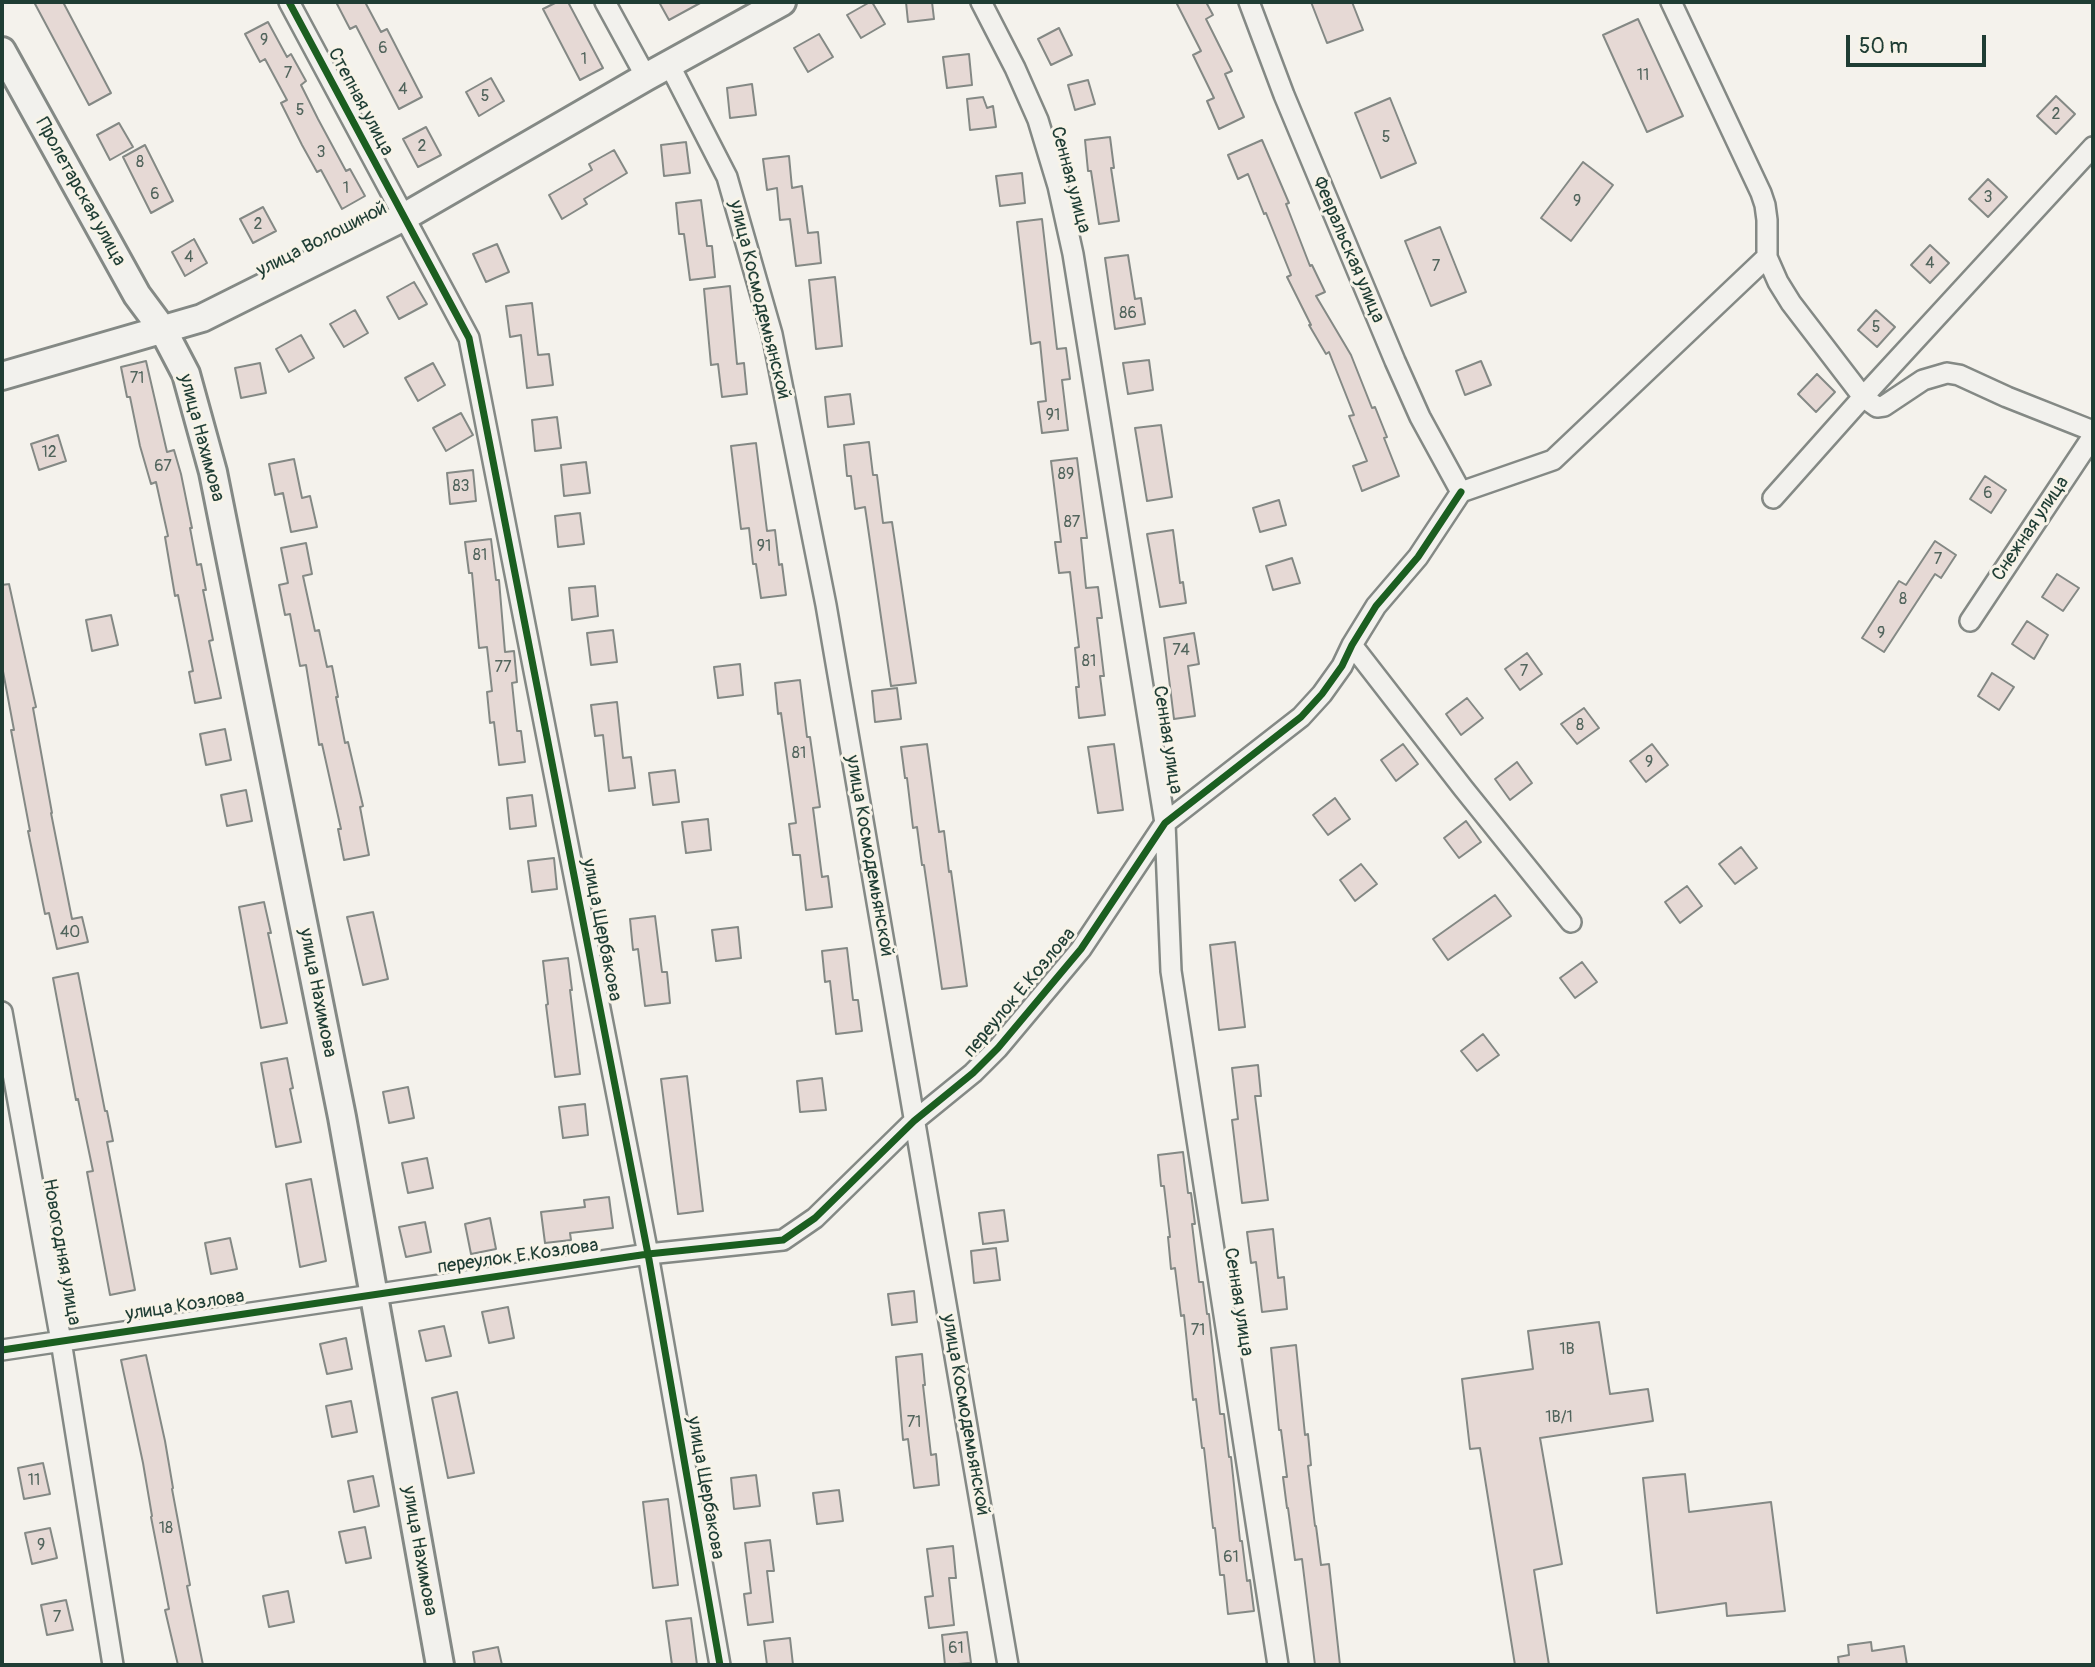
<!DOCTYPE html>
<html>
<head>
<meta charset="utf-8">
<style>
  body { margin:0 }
  #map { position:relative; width:2095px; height:1667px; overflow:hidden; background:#f4f2ec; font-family:Pangolin,sans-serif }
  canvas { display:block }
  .frame { position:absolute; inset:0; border:4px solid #1f3d34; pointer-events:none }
  .scale { position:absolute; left:1846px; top:35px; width:140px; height:32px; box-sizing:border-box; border:4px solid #1f3d34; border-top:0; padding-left:9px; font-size:21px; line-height:24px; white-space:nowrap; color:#1f3d34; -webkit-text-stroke:5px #f7f3e8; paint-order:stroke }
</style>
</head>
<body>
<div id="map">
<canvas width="2095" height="1667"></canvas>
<div class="frame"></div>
<div class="scale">50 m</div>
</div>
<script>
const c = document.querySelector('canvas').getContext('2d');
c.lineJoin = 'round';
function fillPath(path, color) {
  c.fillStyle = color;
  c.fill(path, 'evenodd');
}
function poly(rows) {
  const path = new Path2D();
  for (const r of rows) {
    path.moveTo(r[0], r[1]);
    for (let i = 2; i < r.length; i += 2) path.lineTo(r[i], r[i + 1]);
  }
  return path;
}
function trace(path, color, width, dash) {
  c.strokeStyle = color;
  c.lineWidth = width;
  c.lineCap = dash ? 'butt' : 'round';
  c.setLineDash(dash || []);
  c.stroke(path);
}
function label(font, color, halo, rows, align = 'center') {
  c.font = font + ' Pangolin,sans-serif';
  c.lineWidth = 6;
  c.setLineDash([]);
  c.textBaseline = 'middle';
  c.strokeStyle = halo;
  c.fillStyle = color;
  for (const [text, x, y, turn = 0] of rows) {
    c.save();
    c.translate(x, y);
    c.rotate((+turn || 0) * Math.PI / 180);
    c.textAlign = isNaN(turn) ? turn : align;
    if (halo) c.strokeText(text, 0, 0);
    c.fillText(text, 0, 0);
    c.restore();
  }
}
const building = poly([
  [34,2,63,2,111,93,89,105,34,2],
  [336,2,365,2,381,32,387,29,422,97,399,109,356,26,350,29,336,2],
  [557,2,568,2,603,68,580,80,543,9,557,2],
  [659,2,702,2,669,20,659,2],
  [870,2,872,2,885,24,861,38,847,15,870,2],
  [906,2,932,2,934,19,908,22,906,2],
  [1176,2,1206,2,1213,15,1206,19,1232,71,1225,74,1244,117,1219,129,1207,101,1214,98,1193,55,1201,51,1176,2],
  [1311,2,1352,2,1363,30,1327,43,1311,2],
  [1638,19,1683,116,1647,132,1603,35,1638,19],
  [268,22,287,57,291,54,306,81,301,85,318,119,346,171,350,169,365,196,342,209,321,170,317,172,302,145,281,103,287,100,265,59,260,62,245,34,268,22],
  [1059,28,1072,55,1051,65,1038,39,1059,28],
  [819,34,833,57,808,72,794,48,819,34],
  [969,54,972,85,947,88,943,57,969,54],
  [491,78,504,101,479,116,466,92,491,78],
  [1088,80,1095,104,1075,110,1068,85,1088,80],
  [752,84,756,115,730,118,727,88,752,84],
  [2056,96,2075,114,2056,134,2037,116,2056,96],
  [983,97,987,108,993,106,996,127,970,130,967,99,983,97],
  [1390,98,1416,163,1381,178,1355,113,1390,98],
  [119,123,133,147,110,160,97,135,119,123],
  [426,127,441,155,418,167,403,139,426,127],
  [1110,137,1114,168,1111,168,1119,221,1099,224,1091,171,1088,171,1085,140,1110,137],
  [1262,140,1289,203,1286,204,1310,266,1312,265,1325,292,1316,296,1351,355,1372,408,1375,407,1387,437,1384,438,1399,476,1362,491,1353,466,1367,461,1349,416,1354,415,1329,352,1326,354,1309,325,1311,325,1287,277,1291,275,1266,213,1264,214,1248,174,1238,179,1228,155,1262,140],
  [686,142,690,173,664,176,661,145,686,142],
  [145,145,173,201,151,213,123,157,145,145],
  [614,150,627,173,584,199,587,204,562,219,549,195,592,170,589,164,614,150],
  [789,156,792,188,802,186,808,233,818,232,821,263,796,266,790,219,780,220,777,188,767,190,763,159,789,156],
  [1583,162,1613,185,1571,241,1541,218,1583,162],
  [1022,173,1025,203,1000,206,996,176,1022,173],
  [1988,179,2007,197,1988,217,1969,199,1988,179],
  [701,200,707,246,712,246,715,277,690,280,684,234,679,234,676,203,701,200],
  [263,207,276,231,253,243,240,219,263,207],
  [1042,219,1057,349,1066,348,1070,379,1062,380,1068,430,1042,433,1038,402,1046,401,1040,342,1031,344,1017,222,1042,219],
  [1440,227,1466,292,1431,306,1405,241,1440,227],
  [194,239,207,263,185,276,172,252,194,239],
  [497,244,509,272,486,282,473,254,497,244],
  [1930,245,1949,263,1930,283,1911,265,1930,245],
  [1128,255,1135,299,1141,298,1145,324,1115,329,1105,258,1128,255],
  [835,277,842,346,816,349,809,280,835,277],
  [414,282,427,304,399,319,387,297,414,282],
  [730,286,737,364,744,363,747,394,722,397,718,364,711,365,704,289,730,286],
  [532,303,538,355,549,354,553,385,527,388,521,335,510,337,506,306,532,303],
  [355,310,368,333,344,347,330,324,355,310],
  [1876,310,1895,327,1877,347,1858,330,1876,310],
  [301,335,314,358,289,372,276,349,301,335],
  [1149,360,1153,390,1128,394,1123,363,1149,360],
  [146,361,167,452,174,450,181,474,192,528,190,528,197,565,201,564,206,590,203,590,213,640,209,641,221,698,195,703,189,672,193,671,178,595,175,596,165,537,168,536,156,482,151,484,140,446,130,397,127,397,121,367,146,361],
  [1481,361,1491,385,1465,395,1456,371,1481,361],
  [260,363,266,393,241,398,235,368,260,363],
  [433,363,445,385,418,401,405,378,433,363],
  [1817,374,1835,392,1816,412,1798,394,1817,374],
  [850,394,854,424,828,427,825,397,850,394],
  [461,413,473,435,446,451,433,428,461,413],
  [557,417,561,448,535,451,532,420,557,417],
  [1161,425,1172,497,1147,501,1135,428,1161,425],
  [58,435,66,461,39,470,31,444,58,435],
  [869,442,873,475,877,475,883,523,892,522,916,683,891,686,865,507,855,509,851,476,847,476,844,445,869,442],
  [756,443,767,531,775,530,779,565,782,564,786,595,761,598,756,564,753,564,749,528,741,529,731,446,756,443],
  [1077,458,1087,538,1081,538,1086,588,1098,587,1102,618,1097,618,1104,676,1100,676,1105,715,1079,718,1076,687,1079,687,1075,648,1079,647,1070,572,1059,573,1055,542,1061,542,1051,461,1077,458],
  [294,459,302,498,310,496,317,527,291,532,283,493,275,495,269,464,294,459],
  [586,462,590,493,564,496,561,465,586,462],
  [473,470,476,501,450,504,447,473,473,470],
  [1985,476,2006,490,1991,513,1970,499,1985,476],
  [1279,500,1286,525,1260,532,1253,508,1279,500],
  [580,513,584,544,558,547,555,516,580,513],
  [1173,530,1180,583,1183,582,1186,603,1160,607,1147,534,1173,530],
  [491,539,496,580,499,580,505,652,514,651,517,682,512,683,517,731,521,731,525,762,499,765,494,722,490,723,487,692,492,691,487,647,479,648,472,573,469,573,465,542,491,539],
  [1935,541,1956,555,1941,578,1935,574,1884,652,1862,638,1899,581,1906,585,1935,541],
  [306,543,312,574,303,576,315,631,319,630,327,667,332,666,338,697,336,697,345,743,348,742,363,806,360,807,369,855,344,860,338,829,341,829,322,744,319,745,306,665,300,666,290,614,285,615,279,585,288,583,281,548,306,543],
  [1292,558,1300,583,1273,590,1266,566,1292,558],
  [2057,574,2079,588,2063,611,2042,597,2057,574],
  [9,584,36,707,33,708,52,813,51,813,72,919,82,917,88,942,57,949,49,913,45,914,28,831,30,831,11,730,14,730,2,666,2,585,9,584],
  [595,586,598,616,572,620,569,588,595,586],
  [111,615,118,645,92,651,86,620,111,615],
  [2027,621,2048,635,2034,659,2012,644,2027,621],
  [613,630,617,662,591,665,587,633,613,630],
  [1194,633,1199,664,1188,666,1195,716,1174,719,1164,638,1194,633],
  [1527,653,1542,674,1520,690,1505,669,1527,653],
  [740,664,743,695,718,698,714,667,740,664],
  [1992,673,2014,687,1999,710,1978,696,1992,673],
  [800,680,807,737,810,737,820,807,813,808,822,877,828,876,832,907,806,910,800,855,793,855,789,824,796,823,781,713,778,714,775,683,800,680],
  [897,688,901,719,875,722,872,691,897,688],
  [1467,698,1483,718,1461,735,1446,714,1467,698],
  [617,702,623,758,631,757,635,788,609,791,603,735,595,736,591,705,617,702],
  [1584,708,1599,728,1577,744,1561,724,1584,708],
  [225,729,231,760,206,765,200,734,225,729],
  [927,744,939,832,944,831,949,872,951,871,967,986,942,989,924,865,922,865,917,827,913,828,907,778,905,778,901,747,927,744],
  [1114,744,1123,810,1098,813,1088,747,1114,744],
  [1403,744,1418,764,1396,781,1381,760,1403,744],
  [1652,744,1668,765,1646,782,1630,761,1652,744],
  [1517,762,1532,783,1510,800,1495,779,1517,762],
  [675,770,679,802,653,805,649,773,675,770],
  [246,790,252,821,227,826,221,795,246,790],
  [532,795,536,826,510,829,507,798,532,795],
  [1335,798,1350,819,1328,835,1313,815,1335,798],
  [708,819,711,850,686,853,682,822,708,819],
  [1466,821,1481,842,1459,858,1444,838,1466,821],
  [1741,847,1757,868,1735,884,1719,864,1741,847],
  [554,858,557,889,532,892,528,861,554,858],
  [1361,864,1377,884,1355,901,1340,880,1361,864],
  [1687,886,1702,906,1680,923,1665,902,1687,886],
  [1495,895,1511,916,1448,960,1433,939,1495,895],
  [264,902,271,933,268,933,287,1023,261,1028,239,907,264,902],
  [373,912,388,979,363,985,347,917,373,912],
  [655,916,662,972,667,972,670,1003,645,1006,638,949,633,950,630,919,655,916],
  [738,927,741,958,716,961,712,930,738,927],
  [1235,942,1245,1027,1219,1030,1210,945,1235,942],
  [847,948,853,1000,858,1000,862,1031,836,1034,830,981,825,982,822,951,847,948],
  [568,958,572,990,570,990,580,1074,555,1077,546,1005,548,1004,543,961,568,958],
  [1582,962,1597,982,1575,998,1560,978,1582,962],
  [78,973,105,1111,107,1111,113,1141,107,1142,135,1290,110,1295,87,1172,93,1171,78,1099,76,1100,53,978,78,973],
  [1483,1034,1499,1055,1477,1071,1461,1051,1483,1034],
  [287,1058,293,1088,290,1089,301,1142,276,1147,261,1063,287,1058],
  [1258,1065,1261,1096,1255,1096,1268,1200,1242,1203,1232,1120,1238,1119,1232,1068,1258,1065],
  [687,1076,703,1211,678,1214,661,1079,687,1076],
  [822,1078,826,1110,800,1112,797,1081,822,1078],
  [408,1087,414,1118,389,1123,383,1092,408,1087],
  [585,1104,588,1135,563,1138,559,1107,585,1104],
  [1183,1152,1188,1193,1191,1193,1195,1224,1192,1224,1199,1282,1203,1282,1207,1314,1209,1314,1220,1414,1224,1414,1229,1457,1231,1457,1240,1541,1242,1541,1247,1581,1250,1580,1254,1611,1228,1614,1224,1575,1220,1575,1215,1528,1213,1528,1204,1448,1202,1448,1196,1399,1193,1400,1184,1315,1181,1316,1175,1268,1171,1269,1168,1237,1170,1237,1164,1186,1161,1186,1158,1155,1183,1152],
  [427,1158,433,1188,408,1193,402,1163,427,1158],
  [311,1179,326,1261,300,1267,286,1184,311,1179],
  [609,1197,613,1228,570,1233,571,1240,545,1243,541,1212,585,1207,584,1200,609,1197],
  [1004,1210,1008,1241,983,1244,979,1213,1004,1210],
  [490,1218,496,1249,471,1254,465,1224,490,1218],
  [425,1222,431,1252,406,1257,399,1227,425,1222],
  [1273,1229,1278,1278,1284,1277,1287,1309,1262,1312,1256,1262,1251,1263,1247,1232,1273,1229],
  [230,1238,237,1269,211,1274,205,1243,230,1238],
  [996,1248,1000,1280,974,1283,971,1251,996,1248],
  [914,1291,917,1322,892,1325,888,1294,914,1291],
  [508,1307,514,1338,489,1343,482,1312,508,1307],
  [1599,1322,1610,1394,1648,1389,1653,1421,1540,1438,1562,1564,1534,1570,1549,1665,1515,1665,1480,1448,1470,1449,1462,1379,1533,1369,1528,1331,1599,1322],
  [444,1326,451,1356,426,1361,419,1331,444,1326],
  [346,1338,352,1369,327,1374,320,1344,346,1338],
  [1296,1345,1305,1435,1308,1434,1311,1465,1308,1466,1315,1526,1316,1526,1321,1565,1329,1564,1340,1665,1315,1665,1302,1559,1295,1560,1288,1508,1287,1508,1283,1477,1287,1477,1281,1430,1279,1430,1271,1348,1296,1345],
  [922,1354,925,1385,923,1385,931,1455,936,1454,939,1485,914,1488,908,1439,903,1440,896,1357,922,1354],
  [146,1355,165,1441,173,1488,172,1489,190,1585,187,1586,203,1665,178,1665,165,1610,169,1609,151,1517,152,1516,143,1463,121,1360,146,1355],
  [457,1392,474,1473,448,1478,432,1398,457,1392],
  [351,1401,357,1432,332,1437,326,1406,351,1401],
  [43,1463,50,1494,24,1499,18,1468,43,1463],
  [1685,1474,1689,1512,1771,1502,1785,1611,1727,1616,1726,1603,1657,1613,1643,1478,1685,1474],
  [756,1475,760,1506,734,1509,731,1478,756,1475],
  [373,1476,379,1506,354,1512,348,1481,373,1476],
  [839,1490,843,1521,817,1524,813,1493,839,1490],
  [668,1499,678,1585,653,1588,643,1502,668,1499],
  [365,1527,371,1558,346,1563,339,1532,365,1527],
  [50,1528,57,1558,32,1564,25,1533,50,1528],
  [770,1540,774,1571,767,1571,773,1622,748,1625,744,1594,751,1593,745,1543,770,1540],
  [953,1546,956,1578,949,1578,954,1625,929,1628,925,1597,933,1596,927,1549,953,1546],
  [288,1591,294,1622,269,1627,263,1596,288,1591],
  [66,1600,73,1630,47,1635,41,1605,66,1600],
  [691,1618,697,1665,672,1665,666,1621,691,1618],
  [967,1632,971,1663,945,1665,942,1635,967,1632],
  [790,1638,793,1665,767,1665,764,1641,790,1638],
  [1871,1642,1872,1651,1904,1646,1907,1665,1839,1665,1838,1657,1849,1655,1848,1645,1871,1642],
  [498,1647,502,1665,475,1665,473,1652,498,1647]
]);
fillPath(building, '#e6d9d5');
trace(building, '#848985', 2);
const street = poly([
  [289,2,469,338,648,1254,720,1665],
  [605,2,646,77],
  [981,2,1015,68,1038,120,1058,186,1073,254,1165,823,1171,971,1278,1665],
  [1249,2,1284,95,1395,361,1420,417,1461,492],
  [1671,2,1761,193,1765,205,1767,220,1767,257,1778,282,1791,303,1863,397,1877,407,1884,406,1923,380,1947,373,1959,375,2007,397,2093,431],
  [669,64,727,177,772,334,826,605,1008,1665],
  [1461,492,1553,460,1767,257],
  [1773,498,1863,397,2093,147],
  [1970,621,2093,436],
  [1352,645,1463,788,1571,922],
  [2,1012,61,1341,113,1665],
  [2,1350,648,1254,783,1240,815,1218,914,1121,973,1073,998,1048,1081,949,1165,823,1301,717,1322,694,1342,666,1352,645,1376,606,1418,557,1461,492]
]);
const secondary = poly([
  [2,51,137,295,163,330,186,374,213,472,342,1117,440,1665],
  [2,376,202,318,404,217,646,77,782,2]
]);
trace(street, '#848985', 24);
trace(secondary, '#848985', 32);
trace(street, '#f2f1ed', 19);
trace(secondary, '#f2f1ed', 26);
trace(poly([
  [289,2,469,338,648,1254,720,1665],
  [2,1350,648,1254,783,1240,815,1218,914,1121,973,1073,998,1048,1081,949,1165,823,1301,717,1322,694,1342,666,1352,645,1376,606,1418,557,1461,492]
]), '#1b5e20', 7);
label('16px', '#51645c', null, [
  ["9",264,41],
  ["6",383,49],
  ["1",584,60],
  ["7",288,74],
  ["11",1643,76],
  ["4",403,90],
  ["5",485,97],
  ["5",300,111],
  ["2",2056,115],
  ["5",1386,138],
  ["2",422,147],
  ["3",321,153],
  ["8",140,163],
  ["1",346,189],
  ["6",155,195],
  ["3",1988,198],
  ["9",1577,202],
  ["2",258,225],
  ["4",189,258],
  ["4",1930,264],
  ["7",1436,267],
  ["86",1128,314],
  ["5",1876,328],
  ["71",137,379],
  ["91",1053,416],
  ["12",49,453],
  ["67",163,467],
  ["89",1066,475],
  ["83",461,487],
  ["6",1988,494],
  ["87",1072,523],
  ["91",764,547],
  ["81",480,556],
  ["7",1938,560],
  ["8",1903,600],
  ["9",1881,634],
  ["74",1181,651],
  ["81",1089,662],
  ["77",503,668],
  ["7",1524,672],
  ["8",1580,726],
  ["81",799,754],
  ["9",1649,763],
  ["40",70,933],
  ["71",1198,1331],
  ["1В",1567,1350],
  ["1В/1",1559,1418],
  ["71",914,1423],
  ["11",34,1481],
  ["18",166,1529],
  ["9",41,1546],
  ["61",1231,1558],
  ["7",57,1618],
  ["61",956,1649]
]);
label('19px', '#1f3d34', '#f7f3e8', [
  ["Степная улица",360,102,62],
  ["Сенная улица",1070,180,75],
  ["Пролетарская улица",80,192,61],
  ["улица Волошиной",322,240,-27],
  ["Февральская улица",1348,250,67],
  ["улица Космодемьянской",759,300,76],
  ["улица Нахимова",201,438,75],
  ["Снежная улица",2031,529,-56],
  ["Сенная улица",1167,740,81],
  ["улица Космодемьянской",869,856,80],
  ["улица Щербакова",601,930,79],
  ["улица Нахимова",317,993,79],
  ["переулок Е.Козлова",1020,993,-50],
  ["Новогодняя улица",61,1252,80],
  ["переулок Е.Козлова",518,1257,-8],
  ["Сенная улица",1238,1302,81],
  ["улица Козлова",185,1306,-9],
  ["улица Космодемьянской",965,1415,80],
  ["улица Щербакова",705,1488,80],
  ["улица Нахимова",419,1551,80]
]);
</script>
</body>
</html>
